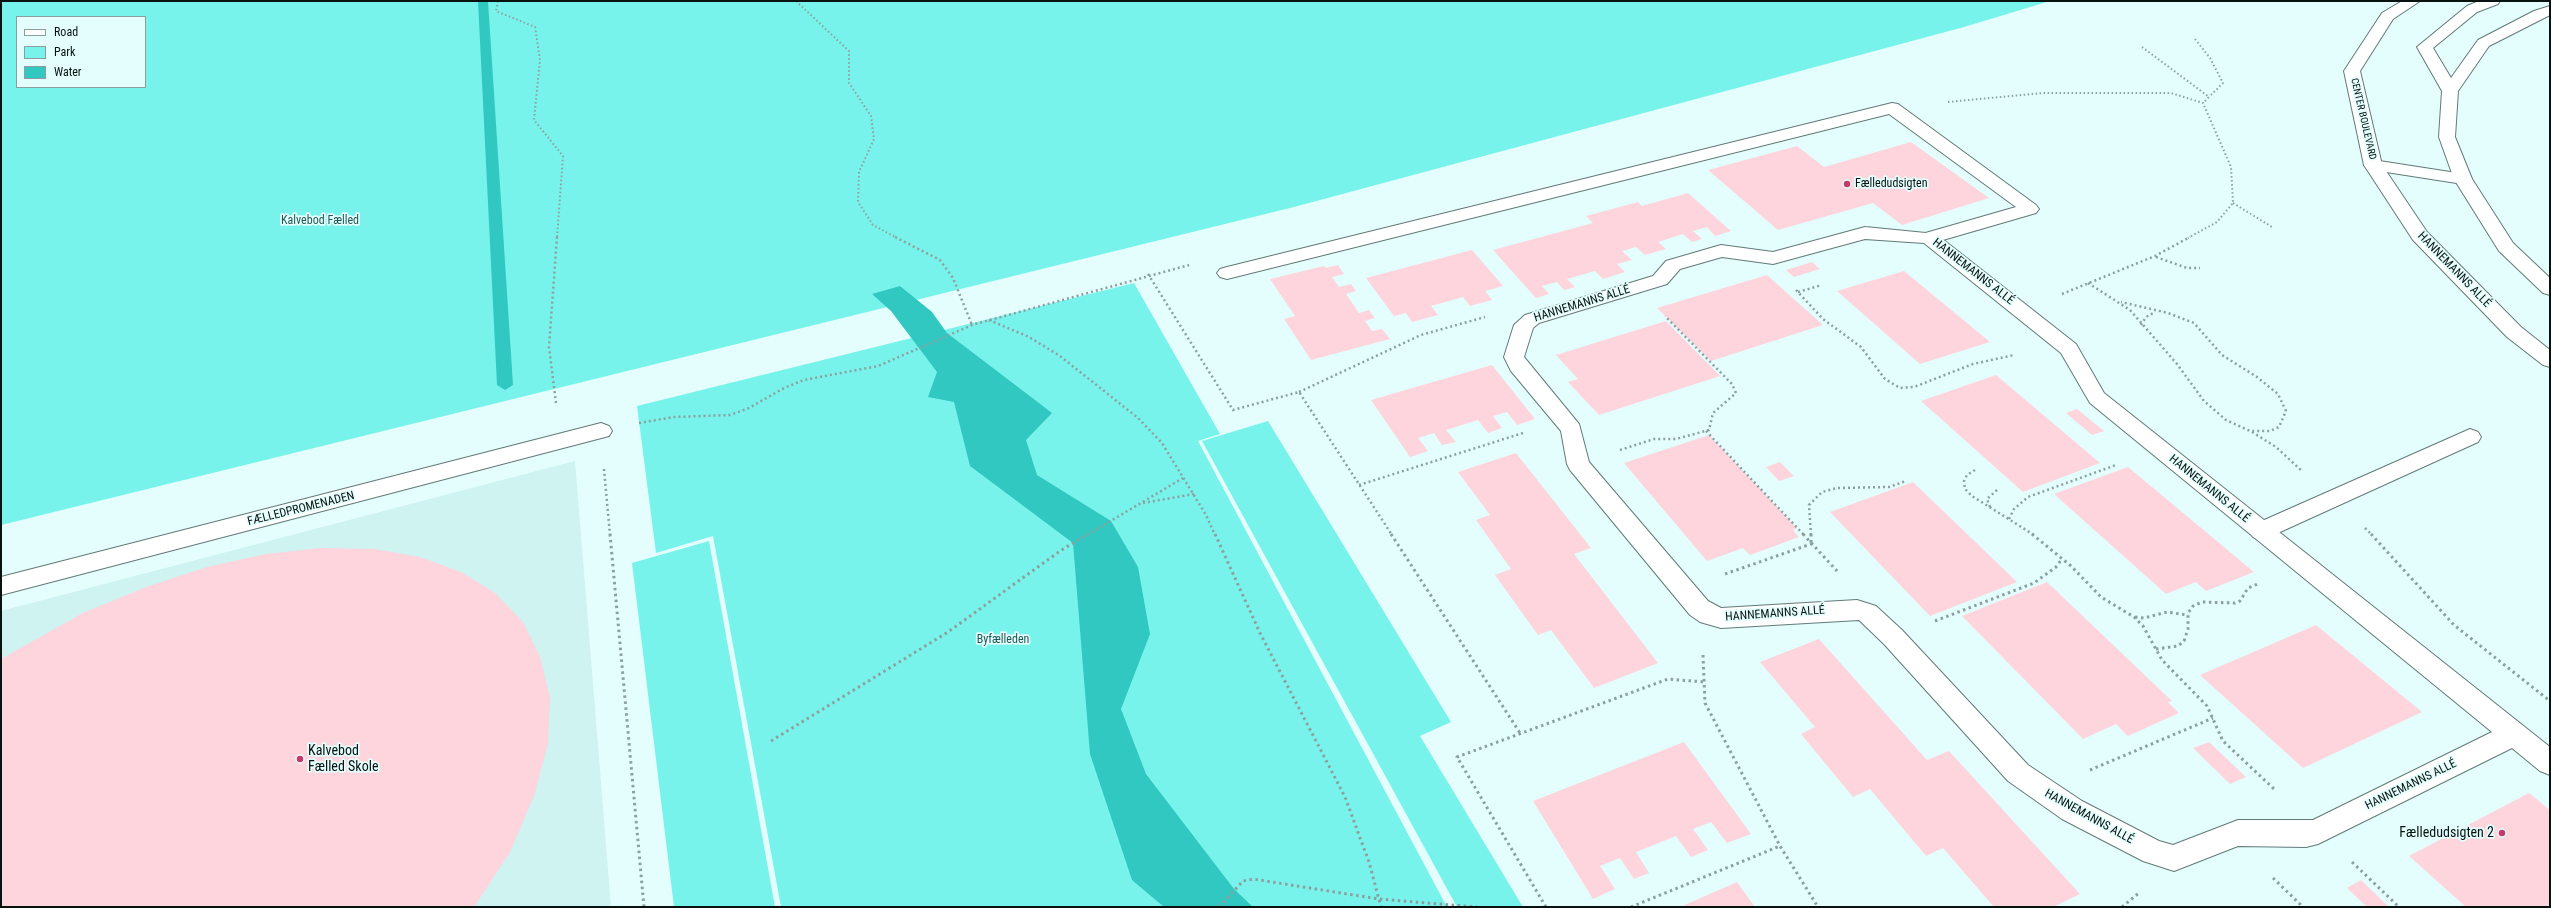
<!DOCTYPE html>
<html>
<head>
<meta charset="utf-8">
<style>
  body { margin:0 }
  #map { position:relative; width:2551px; height:908px; overflow:hidden; background:#e3fefc; font-family:"Roboto Condensed",sans-serif }
  canvas { display:block }
  .frame { position:absolute; inset:0; border:2px solid #081211; pointer-events:none }
  .legend { position:absolute; left:16px; top:16px; width:130px; height:72px; box-sizing:border-box; background:#e3fefc; border:1px solid #8ba09e; margin:0; padding:5px 7px; list-style:none; font-size:12px; color:#081211 }
  .legend li { display:flex; align-items:center; gap:8px; height:20px }
  .legend b { width:20px; border:1px solid #8ba09e }
</style>
</head>
<body>
<div id="map">
<canvas width="2551" height="908"></canvas>
<div class="frame"></div>
<ul class="legend">
<li><b style="height:5px;background:#fff"></b>Road</li>
<li><b style="height:11px;background:#78f3ec"></b>Park</li>
<li><b style="height:11px;background:#30c8c1"></b>Water</li>
</ul>
</div>
<script>
const c = document.querySelector('canvas').getContext('2d');
c.lineJoin = 'round';
function fillPath(path, color) {
  c.fillStyle = color;
  c.fill(path, 'evenodd');
}
function poly(rows) {
  const path = new Path2D();
  for (const r of rows) {
    path.moveTo(r[0], r[1]);
    for (let i = 2; i < r.length; i += 2) path.lineTo(r[i], r[i + 1]);
  }
  return path;
}
function trace(path, color, width, dash) {
  c.strokeStyle = color;
  c.lineWidth = width;
  c.lineCap = dash ? 'butt' : 'round';
  c.setLineDash(dash || []);
  c.stroke(path);
}
function label(font, color, halo, rows, align = 'center') {
  c.font = font + ' "Roboto Condensed",sans-serif';
  c.lineWidth = 3.5;
  c.setLineDash([]);
  c.textBaseline = 'middle';
  c.strokeStyle = halo;
  c.fillStyle = color;
  for (const [text, x, y, turn = 0] of rows) {
    c.save();
    c.translate(x, y);
    c.rotate((+turn || 0) * Math.PI / 180);
    c.textAlign = isNaN(turn) ? turn : align;
    if (halo) c.strokeText(text, 0, 0);
    c.fillText(text, 0, 0);
    c.restore();
  }
}
fillPath(poly([
  [575,461,611,907,1,907,1,611]
]), '#cef3f0');
fillPath(poly([
  [1,1,2050,1,1964,27,1294,207,1,525],
  [17,17,145,17,145,87,17,87],
  [1134,283,1220,434,1198,441,1447,907,781,907,713,536,656,553,637,406],
  [1268,421,1451,722,1420,736,1523,907,1457,907,1202,441],
  [709,541,775,907,674,907,632,563]
]), '#78f3ec');
fillPath(poly([
  [900,286,932,312,947,333,1052,413,1026,440,1037,475,1111,521,1138,567,1150,634,1121,709,1146,774,1234,889,1253,907,1164,907,1132,880,1090,754,1073,543,970,466,954,402,928,397,937,372,891,311,872,294]
]), '#30c8c1');
fillPath(poly([
  [478,1,488,1,513,385,505,390,497,385,478,1]
]), '#30c8c1');
fillPath(poly([
  [1911,142,1989,198,1902,225,1873,203,1778,230,1708,170,1797,146,1824,167],
  [1688,193,1731,231,1715,236,1707,227,1693,231,1702,239,1692,242,1683,234,1658,242,1666,249,1645,255,1636,247,1622,251,1632,260,1617,264,1625,272,1603,279,1595,271,1567,279,1575,287,1564,290,1557,282,1542,286,1549,294,1536,298,1493,250,1593,223,1586,216,1638,202,1642,206],
  [1472,250,1503,286,1485,291,1492,300,1470,306,1463,297,1431,306,1438,315,1412,322,1406,313,1394,316,1366,278],
  [1812,262,1820,269,1794,277,1786,270],
  [1338,265,1344,274,1332,277,1339,287,1351,284,1356,291,1346,294,1359,313,1369,310,1375,318,1365,321,1372,331,1382,329,1390,339,1311,360,1284,319,1295,316,1270,279,1324,266,1326,268],
  [1904,271,1990,342,1920,364,1837,291],
  [1767,275,1823,325,1711,361,1657,308],
  [1666,321,1720,376,1599,415,1568,382,1578,379,1556,355],
  [1492,365,1535,419,1517,425,1507,412,1493,416,1502,428,1488,433,1478,420,1446,430,1456,442,1442,445,1434,433,1418,438,1428,451,1410,457,1371,400],
  [1996,375,2100,463,2023,492,1921,401],
  [2077,409,2104,431,2092,435,2066,413],
  [1709,435,1797,528,1793,530,1799,537,1750,555,1743,548,1707,561,1624,463],
  [1516,453,1591,548,1574,554,1658,663,1594,688,1551,630,1538,635,1495,575,1511,569,1476,520,1490,515,1458,472],
  [1780,462,1794,476,1779,481,1766,467],
  [2128,467,2254,572,2206,591,2196,582,2166,594,2054,494],
  [1913,482,2017,582,1930,616,1830,512],
  [321,548,374,549,420,557,461,572,495,593,523,622,540,657,550,697,548,744,534,796,510,852,474,907,1,907,1,659,83,613,146,587,207,567,266,554],
  [2047,582,2172,701,2168,702,2179,713,2128,736,2116,724,2083,739,1962,616],
  [2316,625,2422,712,2303,768,2200,675],
  [1819,639,1927,760,1949,751,2080,894,2053,907,1994,907,1943,848,1926,856,1870,789,1853,797,1801,734,1815,727,1760,662],
  [1684,742,1751,834,1727,843,1711,822,1693,829,1708,850,1691,857,1676,836,1636,852,1649,873,1634,879,1620,858,1600,866,1615,889,1593,899,1533,801],
  [2209,742,2246,777,2230,784,2193,748],
  [2529,793,2550,810,2550,907,2466,907,2409,856],
  [2361,880,2389,907,2367,907,2347,888],
  [1737,882,1755,907,1680,907]
]), '#fed4dd');
const service = poly([
  [1892,103,1898,104,2036,205,2039,209,2036,213,1936,242,1922,242,1920,238,1922,234,2016,207,1889,114,1227,279,1220,277,1217,273,1220,269,1227,267,1892,103],
  [2470,429,2478,432,2481,437,2478,442,2269,537,2261,540,2253,537,2249,531,2253,525,2470,429]
]);
const minor = poly([
  [2373,160,2463,174,2469,175,2472,179,2469,183,2463,184,2367,169,2364,165,2367,161,2373,160],
  [1865,227,1936,234,2076,344,2104,393,2550,747,2550,775,2540,771,2512,748,2318,844,2306,847,2238,846,2174,871,2143,861,2062,819,2008,781,1884,644,1859,620,1721,628,1700,622,1690,615,1570,470,1567,464,1561,431,1511,371,1504,357,1514,325,1525,315,1653,276,1666,261,1714,247,1721,245,1773,252,1865,227],
  [1865,239,1924,243,2061,353,2090,403,2492,732,2313,820,2238,820,2173,845,2159,841,2082,801,2028,765,1902,630,1876,606,1857,600,1721,608,1708,601,1589,462,1579,424,1524,357,1533,328,1539,323,1667,284,1680,269,1722,257,1773,264,1865,239],
  [601,423,609,426,612,431,609,436,1,595,1,577,601,423]
]);
const tertiary = poly([
  [2402,1,2420,1,2393,19,2360,71,2382,165,2427,232,2521,327,2550,350,2550,367,2543,365,2507,337,2413,240,2364,165,2344,71,2382,13,2402,1],
  [2479,1,2500,1,2498,4,2477,12,2433,48,2451,78,2478,40,2534,11,2550,6,2550,15,2489,46,2458,91,2455,137,2472,179,2513,243,2550,278,2550,295,2543,293,2499,251,2454,179,2439,137,2442,91,2417,47,2467,6,2479,1]
]);
trace(service, '#627a78', 2);
trace(minor, '#627a78', 2);
trace(tertiary, '#627a78', 2);
trace(poly([
  [498,1,496,11,535,27,540,60,534,120,563,156,557,238],
  [796,1,849,51,849,83,871,116,874,139,859,172,858,202,873,225,897,238],
  [2195,39,2210,58,2223,83,2209,97],
  [2142,47,2209,97,2203,103],
  [1948,102,2043,93,2171,93,2203,103,2231,167,2233,203,2217,222,2188,238],
  [2233,203,2272,227]
]), '#8ca09f', 2, [1.5, 2.5]);
trace(poly([
  [895,237,940,260,953,278,972,325],
  [2156,257,2187,268,2200,268],
  [1148,274,1233,410,1299,392,1392,535],
  [2088,283,2130,310,2177,364,2204,401,2226,420,2250,431,2270,431,2279,427,2286,411,2278,394,2257,377,2222,355,2194,323,2168,313,2121,302],
  [1796,290,1823,319,1861,347,1885,379,1900,388,1914,387,1973,364,2014,355],
  [1798,292,1822,285],
  [2062,294,2155,256,2190,237],
  [989,320,1029,337,1060,356,1138,418,1162,443,1206,515,1215,535],
  [2141,325,2146,317,2155,312],
  [1299,392,1421,335,1485,317],
  [556,403,549,347,557,237],
  [639,423,674,417,730,415,749,408,784,388,804,380,878,366,972,325,1189,265],
  [1706,431,1804,535],
  [2252,432,2276,447,2302,471],
  [1620,450,1654,439,1676,439,1709,430,1713,413,1736,393,1732,384,1665,316],
  [604,469,610,535],
  [1975,470,1967,475,1964,481,1965,489,1972,496,2034,535],
  [1359,485,1523,433],
  [1143,503,1194,494],
  [1990,507,1987,499,1997,490],
  [2009,519,2014,509,2028,497,2116,465],
  [2365,528,2372,535],
  [1087,535,1183,478],
  [1811,535,1809,505,1822,492,1837,488,1889,487,1906,481]
]), '#8ca09f', 2.5, [2, 3]);
trace(poly([
  [610,534,644,907],
  [1215,534,1260,633,1345,797,1369,862,1381,907],
  [1391,534,1520,733],
  [1803,534,1837,571],
  [1811,534,1811,543],
  [2032,534,2071,566,2101,597,2134,617,2143,626,2162,660,2207,706,2223,741,2274,789],
  [2371,534,2454,625,2550,701],
  [1725,574,1811,544],
  [2135,617,2144,618,2167,612,2187,615],
  [1935,621,2034,583,2056,567,2062,559],
  [2156,649,2178,646,2184,641,2188,629,2188,613,2193,606,2202,602,2235,603,2240,601,2248,588,2260,583],
  [1703,655,1705,703,1780,846,1818,907],
  [771,741,948,632,1060,551,1088,534],
  [2090,770,2213,718],
  [2352,862,2399,907],
  [2273,878,2303,907],
  [1219,907,1243,881,1253,879,1379,899,1477,907],
  [1546,907,1457,757,1668,679,1705,682],
  [1631,907,1780,846],
  [2122,907,2140,892]
]), '#8ca09f', 3, [2.5, 3.5]);
fillPath(service, '#fff');
fillPath(minor, '#fff');
fillPath(tertiary, '#fff');
for (const [x, y, r, color] of [
  [1847,184,4,"#c63a6a"],
  [300,759,4,"#c63a6a"],
  [2502,833,4,"#c63a6a"]
]) {
  const dot = new Path2D();
  dot.arc(x, y, r, 0, 2 * Math.PI);
  c.fillStyle = color;
  c.fill(dot);
  trace(dot, '#e3fefc', 1.5);
}
label('10px', '#081211', '#e3fefc', [
  ["CENTER BOULEVARD",2363,119,77]
]);
label('12px', '#081211', '#e3fefc', [
  ["Fælledudsigten",1855,184]
], 'left');
label('12px', '#1f5956', '#e3fefc', [
  ["Kalvebod Fælled",320,221],
  ["Byfælleden",1003,640]
]);
label('12px', '#081211', '#e3fefc', [
  ["HANNEMANNS ALLÉ",2454,270,46],
  ["HANNEMANNS ALLÉ",1973,272,38],
  ["HANNEMANNS ALLÉ",1582,304,-17],
  ["HANNEMANNS ALLÉ",2209,489,39],
  ["FÆLLEDPROMENADEN",301,509,-14],
  ["HANNEMANNS ALLÉ",1775,614,-4],
  ["HANNEMANNS ALLÉ",2411,785,-26],
  ["HANNEMANNS ALLÉ",2089,817,29]
]);
label('14px', '#081211', '#e3fefc', [
  ["Kalvebod",308,751],
  ["Fælled Skole",308,767],
  ["Fælledudsigten 2",2494,833,"right"]
], 'left');
</script>
</body>
</html>
